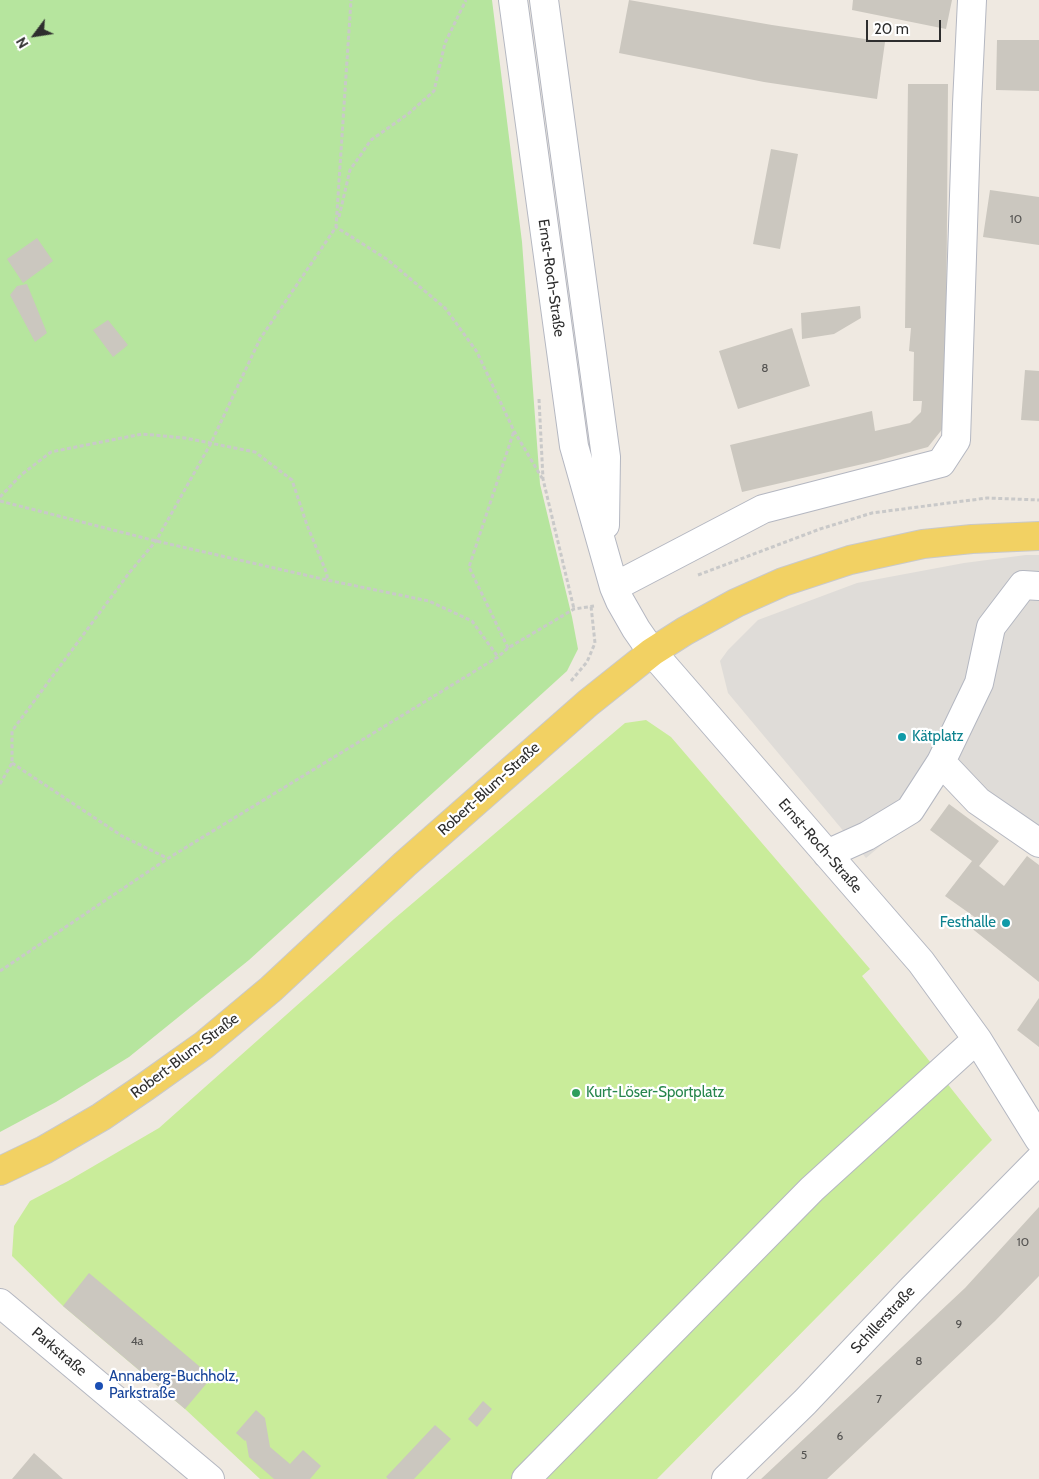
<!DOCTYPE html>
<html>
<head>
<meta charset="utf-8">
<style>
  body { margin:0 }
  #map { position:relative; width:1039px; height:1479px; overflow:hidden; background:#efe9e1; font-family:Cabin,sans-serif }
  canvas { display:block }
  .north { position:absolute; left:10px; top:10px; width:50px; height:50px; -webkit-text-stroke:4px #fff; paint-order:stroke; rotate:239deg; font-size:14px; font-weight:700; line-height:20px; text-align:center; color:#2e2e2e }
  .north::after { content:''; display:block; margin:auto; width:18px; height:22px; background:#2e2e2e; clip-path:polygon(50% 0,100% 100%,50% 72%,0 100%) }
  .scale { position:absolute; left:866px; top:20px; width:75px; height:22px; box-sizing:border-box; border:2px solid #2e2e2e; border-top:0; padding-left:6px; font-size:15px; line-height:18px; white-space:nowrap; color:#2e2e2e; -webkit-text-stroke:4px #fff; paint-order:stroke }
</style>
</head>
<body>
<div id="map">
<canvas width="1039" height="1479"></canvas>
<div class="north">N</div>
<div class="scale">20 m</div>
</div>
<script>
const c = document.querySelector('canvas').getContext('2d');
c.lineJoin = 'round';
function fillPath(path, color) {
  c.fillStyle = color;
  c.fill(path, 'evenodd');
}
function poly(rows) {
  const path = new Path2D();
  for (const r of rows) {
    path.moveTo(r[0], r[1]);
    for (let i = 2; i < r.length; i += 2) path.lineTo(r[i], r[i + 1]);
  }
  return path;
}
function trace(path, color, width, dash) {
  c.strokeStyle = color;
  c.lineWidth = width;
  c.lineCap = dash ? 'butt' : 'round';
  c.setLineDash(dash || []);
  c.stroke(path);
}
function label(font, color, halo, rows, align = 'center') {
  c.font = font + ' Cabin,sans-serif';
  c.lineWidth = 4.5;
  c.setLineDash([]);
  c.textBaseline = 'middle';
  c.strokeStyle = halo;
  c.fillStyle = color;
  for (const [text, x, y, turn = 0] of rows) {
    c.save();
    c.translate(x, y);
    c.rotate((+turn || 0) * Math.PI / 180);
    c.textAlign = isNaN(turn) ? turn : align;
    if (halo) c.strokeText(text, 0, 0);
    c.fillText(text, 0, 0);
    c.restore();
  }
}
fillPath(poly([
  [0,0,492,0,522,242,540,484,572,617,578,649,567,671,249,960,129,1057,56,1102,0,1132]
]), '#b6e59e');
fillPath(poly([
  [646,720,671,737,870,969,862,976,992,1140,657,1479,260,1479,185,1409,63,1306,12,1256,14,1226,30,1201,68,1181,159,1128,394,919,625,723]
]), '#c9ec9a');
fillPath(poly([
  [1026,555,1039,555,1039,851,948,780,922,811,866,858,728,693,720,661,728,650,758,620,857,583,964,563]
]), '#dfdcd8');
fillPath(poly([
  [629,0,772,25,885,42,877,99,764,82,619,53],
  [853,0,952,0,946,29,852,10],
  [997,40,1039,40,1039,91,996,90],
  [908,84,948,84,946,352,944,427,928,447,880,460,742,492,730,445,872,411,875,431,910,423,921,412,922,401,913,401,914,352,909,351,911,328,905,328],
  [771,149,798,154,780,249,753,244],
  [990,190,1039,197,1039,245,983,237],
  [37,238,53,261,23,283,7,259],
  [27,284,47,333,35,342,10,295,17,286],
  [860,306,861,318,834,334,802,339,801,313],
  [108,320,128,345,113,357,93,330],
  [792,328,810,386,738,409,719,351],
  [1025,370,1039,371,1039,421,1021,420],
  [949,804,999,841,979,866,1004,886,1027,856,1039,865,1039,982,970,927,976,918,945,896,972,861,930,830],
  [1039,998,1039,1047,1017,1030],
  [1039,1207,1039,1276,995,1321,827,1479,761,1479,965,1288],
  [89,1273,212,1377,185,1409,63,1306],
  [483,1401,492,1409,477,1427,468,1419],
  [256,1410,265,1418,270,1447,290,1464,303,1450,321,1466,310,1479,274,1479,249,1457,246,1440,245,1441,236,1433],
  [435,1425,451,1439,414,1479,388,1479,386,1477],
  [34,1453,63,1479,12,1479]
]), '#cbc7bf');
const minor = poly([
  [513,0,574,446,614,587,620,601,636,629,652,652,921,962,977,1039,1039,1139],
  [544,0,606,457,605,525],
  [614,587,763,509,941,463,956,440,967,104,972,0],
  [941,762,978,801,1039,843],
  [827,854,867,836,910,810,941,762,979,683,991,627,1023,585,1039,586],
  [0,1303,210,1479],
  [526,1479,812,1189,977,1039],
  [726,1479,805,1402,911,1290,1039,1160]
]);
const major = poly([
  [0,1171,44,1150,101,1117,145,1087,204,1045,271,989,405,864,588,703,652,652,685,631,736,603,783,582,850,560,923,544,972,539,1039,536]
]);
trace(minor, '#b4b7c1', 30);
trace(major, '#c9c9c9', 30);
trace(poly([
  [339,217,350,170,371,140,408,114,434,91,445,43,466,0],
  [336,225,336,227,388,260,445,308,477,352,514,431,542,478],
  [539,399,543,479,574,609],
  [0,497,21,475,51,452,142,434,185,438,255,452,292,480,307,525,327,574,327,580],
  [0,501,156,541,327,580,429,601,472,621,498,657],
  [698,575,820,529,872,513,987,498,1039,500],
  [508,648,469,567,514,431],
  [571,681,587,662,595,643,591,606],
  [12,763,122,836,167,858],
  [0,784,12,763,12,731,129,573,156,541,211,443,260,339,336,227,351,0],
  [0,971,167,859,498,657,508,648,574,609,594,606]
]), '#c9c9c9', 3, [4, 2.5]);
trace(minor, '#fff', 28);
trace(major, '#f2d163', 28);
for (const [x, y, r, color] of [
  [902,737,5,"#0f9aa8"],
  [1006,923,5,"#0f9aa8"],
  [576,1093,5,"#2e9e5b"],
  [99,1386,5,"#1a4fb4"]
]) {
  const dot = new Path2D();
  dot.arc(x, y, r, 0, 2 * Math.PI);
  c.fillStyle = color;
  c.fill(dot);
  trace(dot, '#fff', 2);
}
label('12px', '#555452', null, [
  ["10",1016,219],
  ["8",765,368],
  ["10",1023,1242],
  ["9",959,1324],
  ["4a",137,1341],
  ["8",919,1361],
  ["7",879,1399],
  ["6",840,1436],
  ["5",804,1455]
]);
label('15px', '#2e2e2e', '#fff', [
  ["Ernst-Roch-Straße",551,278,82],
  ["Robert-Blum-Straße",489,789,-42],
  ["Ernst-Roch-Straße",820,846,49],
  ["Robert-Blum-Straße",185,1056,-37],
  ["Schillerstraße",883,1320,-47],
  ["Parkstraße",59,1352,40]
]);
label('15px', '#0d838f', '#fff', [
  ["Kätplatz",912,737],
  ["Festhalle",996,923,"right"]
], 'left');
label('15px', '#27864d', '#fff', [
  ["Kurt-Löser-Sportplatz",586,1093]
], 'left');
label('15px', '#164399', '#fff', [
  ["Annaberg-Buchholz,",109,1377],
  ["Parkstraße",109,1394]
], 'left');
</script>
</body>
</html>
